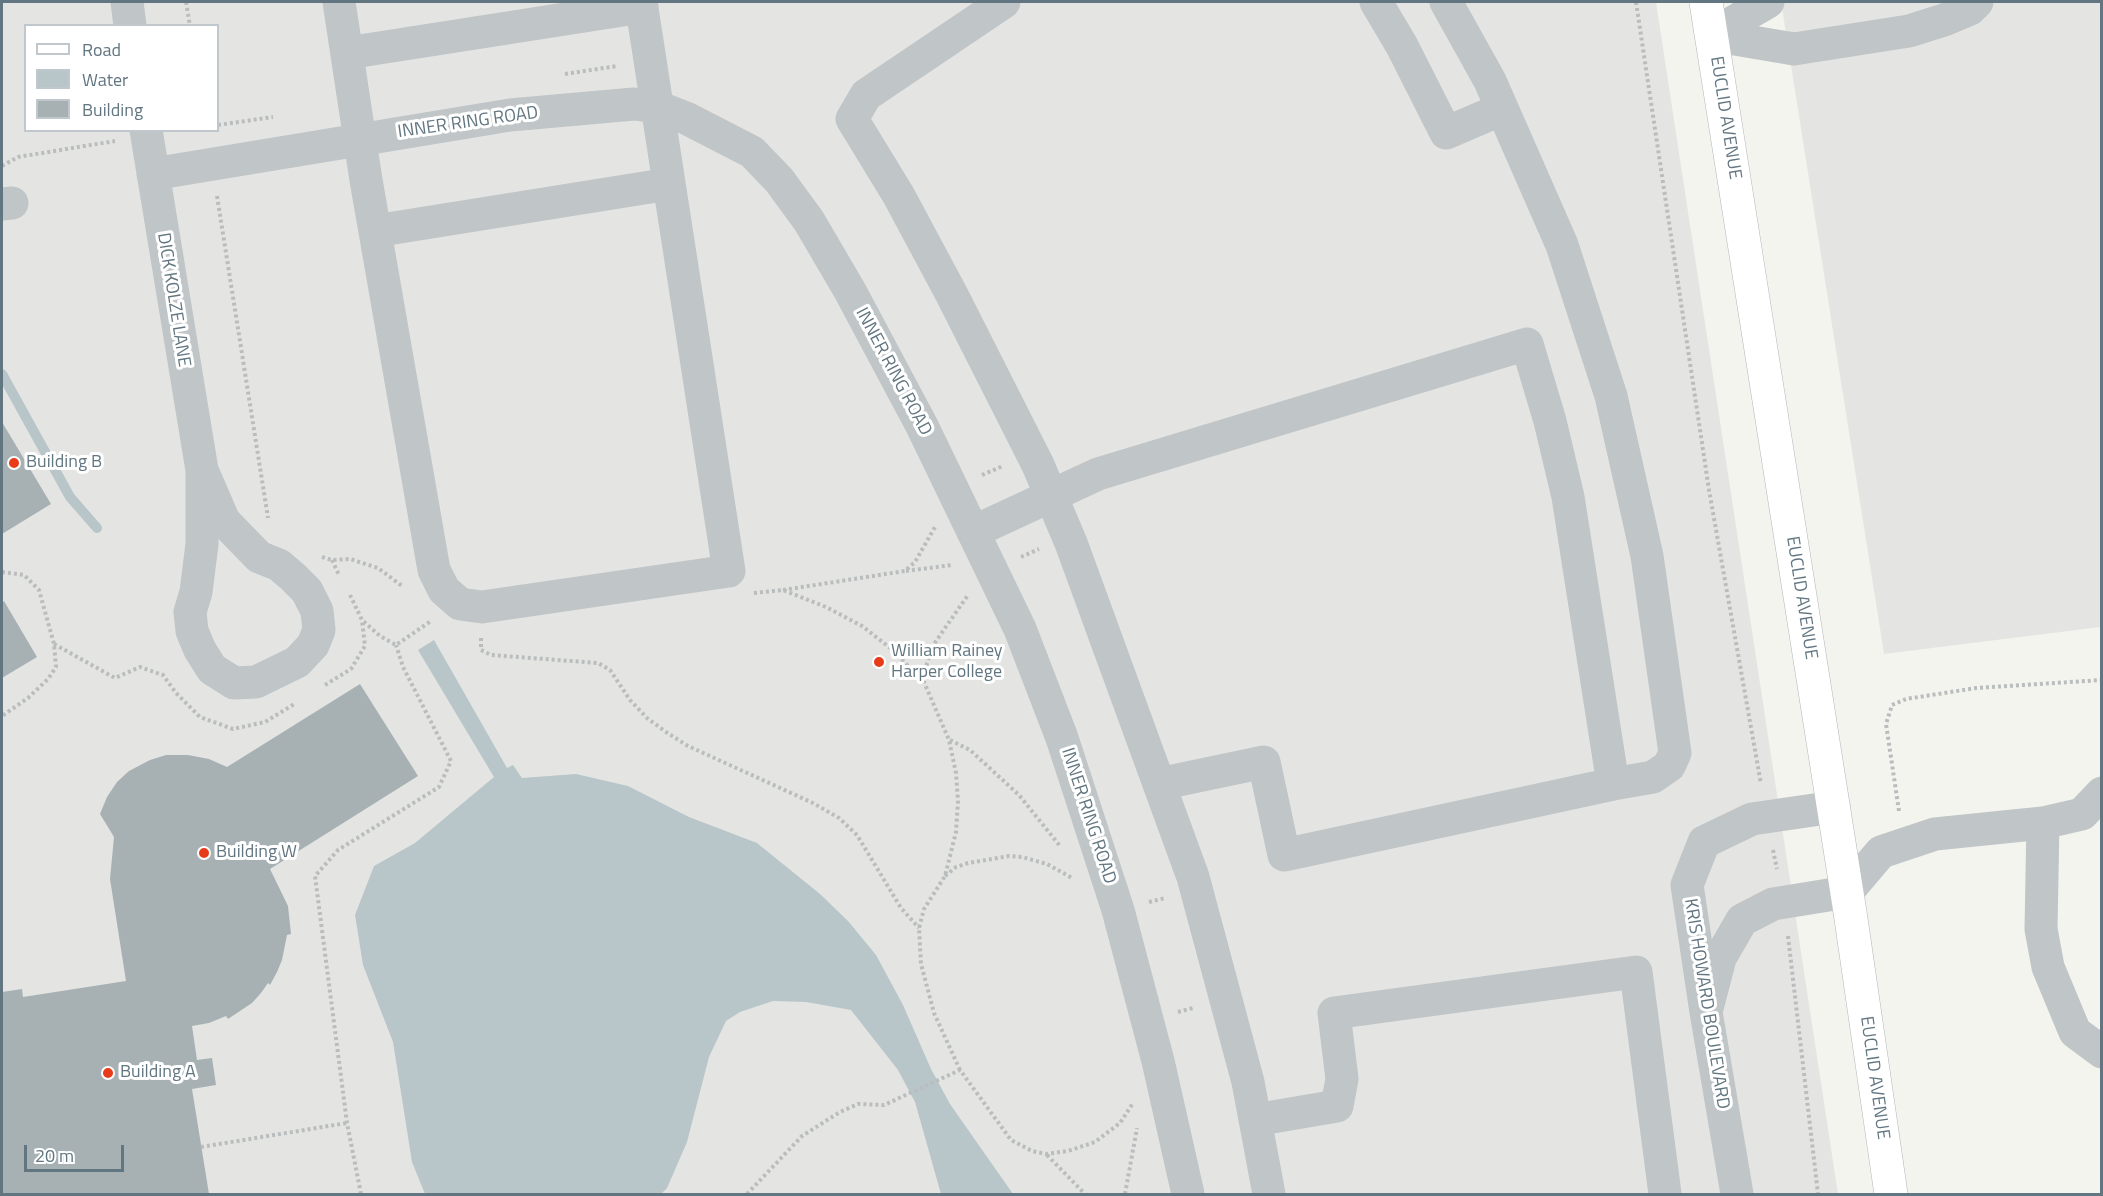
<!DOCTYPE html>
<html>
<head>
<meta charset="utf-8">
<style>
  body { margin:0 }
  #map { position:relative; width:2103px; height:1196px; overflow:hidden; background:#f4f4ef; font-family:"Titillium Web",sans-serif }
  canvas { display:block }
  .frame { position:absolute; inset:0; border:3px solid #627681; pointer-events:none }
  .legend { position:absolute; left:24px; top:24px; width:195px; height:108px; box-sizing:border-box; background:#fff; border:2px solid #c0c8cd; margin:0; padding:8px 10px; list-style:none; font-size:18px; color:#627681 }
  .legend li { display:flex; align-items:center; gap:12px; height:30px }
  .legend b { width:30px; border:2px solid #c0c8cd }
  .scale { position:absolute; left:24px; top:1145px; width:100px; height:27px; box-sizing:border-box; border:3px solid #627681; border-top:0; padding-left:8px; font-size:18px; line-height:21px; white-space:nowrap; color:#627681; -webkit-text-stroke:4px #fff; paint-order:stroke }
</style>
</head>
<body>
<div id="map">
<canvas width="2103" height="1196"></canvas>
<div class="frame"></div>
<ul class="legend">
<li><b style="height:8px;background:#fff"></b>Road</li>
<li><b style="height:16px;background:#b8c6c9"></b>Water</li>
<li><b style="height:16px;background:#a7b1b4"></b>Building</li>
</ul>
<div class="scale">20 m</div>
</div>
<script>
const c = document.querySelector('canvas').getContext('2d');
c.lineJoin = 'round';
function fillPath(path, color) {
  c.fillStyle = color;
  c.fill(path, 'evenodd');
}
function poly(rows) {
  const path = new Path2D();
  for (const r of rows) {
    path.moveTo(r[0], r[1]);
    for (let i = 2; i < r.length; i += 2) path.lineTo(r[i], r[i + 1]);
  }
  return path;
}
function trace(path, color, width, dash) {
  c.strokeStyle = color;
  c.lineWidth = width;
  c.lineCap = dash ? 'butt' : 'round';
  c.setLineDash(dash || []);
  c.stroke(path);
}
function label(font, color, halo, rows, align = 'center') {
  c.font = font + ' "Titillium Web",sans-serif';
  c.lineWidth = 6;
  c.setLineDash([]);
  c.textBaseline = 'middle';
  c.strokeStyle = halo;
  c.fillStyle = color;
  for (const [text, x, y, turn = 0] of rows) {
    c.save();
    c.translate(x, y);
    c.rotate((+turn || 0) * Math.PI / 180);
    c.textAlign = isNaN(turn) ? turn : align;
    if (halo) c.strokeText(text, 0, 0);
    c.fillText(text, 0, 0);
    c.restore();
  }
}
fillPath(poly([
  [2,2,1656,2,1838,1194,2,1194],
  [26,26,218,26,218,130,26,130],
  [1781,2,2101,2,2101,627,1884,654]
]), '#e4e5e3');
fillPath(poly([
  [434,640,507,768,513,765,522,778,576,774,628,786,689,817,757,843,820,894,848,921,876,955,903,1005,931,1069,950,1104,1013,1194,941,1194,915,1102,898,1070,851,1010,806,1002,773,1001,740,1012,726,1021,709,1057,687,1142,667,1188,661,1194,425,1194,412,1162,393,1042,363,965,355,915,374,866,415,843,494,777,418,650]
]), '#b8c6c9');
trace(poly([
  [2,374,70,497,97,528]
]), '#b8c6c9', 10);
fillPath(poly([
  [2,422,51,504,2,534],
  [4,601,37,657,2,678,2,603],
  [360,684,418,776,270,869,288,906,291,934,287,935,282,960,277,972,270,985,268,983,261,993,252,1003,228,1019,226,1016,209,1023,192,1026,197,1060,212,1058,216,1085,192,1089,209,1194,2,1194,2,992,22,989,23,997,126,981,110,879,114,837,100,814,107,797,117,782,129,771,150,760,166,755,188,755,209,759,227,767]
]), '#a7b1b4');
const major = poly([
  [1706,2,1850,912,1891,1194]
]);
trace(major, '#b3b8bb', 34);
trace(poly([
  [186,2,190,26],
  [1636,2,1709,490,1761,784],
  [565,74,617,66],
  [218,125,273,117],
  [2,166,18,157,115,141],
  [217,196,268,518],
  [982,475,1003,466],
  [322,557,332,560,350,559,378,568,402,586],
  [1021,557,1039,549],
  [332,560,339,575],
  [906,571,952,565],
  [2,572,24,575,39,590,54,644,56,667,48,679,28,698,2,716],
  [783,590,905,571,915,562,935,527],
  [754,593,783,590,826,607,862,626,894,651,923,682],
  [350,595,362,620,380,636,396,645,431,621],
  [481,638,481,650,491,655,598,663,610,670,630,700,647,718,666,732,688,746,813,803,839,818,857,835,901,908,919,928],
  [54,644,115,678,140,667,163,675,176,693,200,717,233,729,265,722,296,703],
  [325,685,351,669,365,646,362,621],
  [950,740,970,750,1019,795,1060,846],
  [1899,811,1886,724,1892,705,1906,699,1976,688,2102,680],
  [1773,850,1777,869],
  [945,876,956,867,968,863,1009,856,1022,857,1047,864,1072,878],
  [1149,902,1165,898],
  [1788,936,1818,1194],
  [1178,1012,1193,1008],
  [960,1070,934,1013,921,964,919,928,924,909,945,876,956,832,958,801,956,773,949,740,924,682,927,663,934,644,968,595],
  [201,1147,347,1123],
  [1047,1155,1085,1194],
  [361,1194,347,1123,315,876,338,850,439,787,451,761,403,667,396,645],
  [747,1194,802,1136,840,1112,858,1104,884,1105,960,1070,1011,1140,1032,1151,1046,1154,1068,1151,1095,1142,1120,1123,1133,1103],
  [1125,1194,1137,1128]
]), '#babdbe', 4, [3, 3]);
trace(poly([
  [127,2,130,26],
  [339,2,366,180,434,570,444,590,460,604,482,607,729,571,641,2],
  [1004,2,866,95,852,119,899,196,952,295,1038,465,1071,543,1193,877,1248,1082,1269,1194],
  [1376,2,1402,46,1446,133,1502,109],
  [1446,2,1490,81,1562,245,1611,396,1647,556,1675,753,1669,766,1653,777,1613,784],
  [1711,35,1794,49,1909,31,1944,20,1970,9,1977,2],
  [1711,35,1768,2],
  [347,53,642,7],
  [146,130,202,470],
  [153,174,510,115,634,104,658,107,686,118,752,152,779,180,809,221,850,291,922,426,1020,629,1062,738,1118,910,1158,1061,1188,1194],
  [2,204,12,203],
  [375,231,669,184],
  [202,470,224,521,259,557,279,565,293,577,307,591,317,611,319,630,313,645,297,662,256,682,234,683,212,669,200,650,192,631,190,612,196,592,202,544,202,470],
  [973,532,1098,474,1527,344,1550,421,1568,497,1613,784,1284,855,1264,762,1159,784],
  [2043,823,2041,929,2048,967,2075,1032,2102,1052],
  [1706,1012,1720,958,1742,920,1773,904,1847,892,1881,852,1935,834,2043,823,2082,814,2102,793],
  [1255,1120,1337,1106,1342,1079,1334,1013,1636,972,1665,1194],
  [1737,1194,1706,1012,1687,885,1704,842,1752,819,1834,807]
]), '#c0c5c7', 33);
trace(major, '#fff', 33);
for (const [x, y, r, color] of [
  [14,463,6,"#e83b1a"],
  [879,662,6,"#e83b1a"],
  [204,853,6,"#e83b1a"],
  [108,1073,6,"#e83b1a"]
]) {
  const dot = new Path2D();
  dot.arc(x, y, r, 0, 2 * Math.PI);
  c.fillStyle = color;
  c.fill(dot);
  trace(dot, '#fff', 2);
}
label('18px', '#627681', '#fff', [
  ["EUCLID AVENUE",1725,118,81],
  ["INNER RING ROAD",468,123,-8],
  ["DICK KOLZE LANE",173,300,81],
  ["INNER RING ROAD",893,372,62],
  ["EUCLID AVENUE",1801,598,81],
  ["INNER RING ROAD",1088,816,72],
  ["KRIS HOWARD BOULEVARD",1706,1004,81],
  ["EUCLID AVENUE",1874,1078,82]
]);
label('18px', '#627681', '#fff', [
  ["Building B",26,463],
  ["William Rainey",891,652],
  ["Harper College",891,673],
  ["Building W",216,853],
  ["Building A",120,1073]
], 'left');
</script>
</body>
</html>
